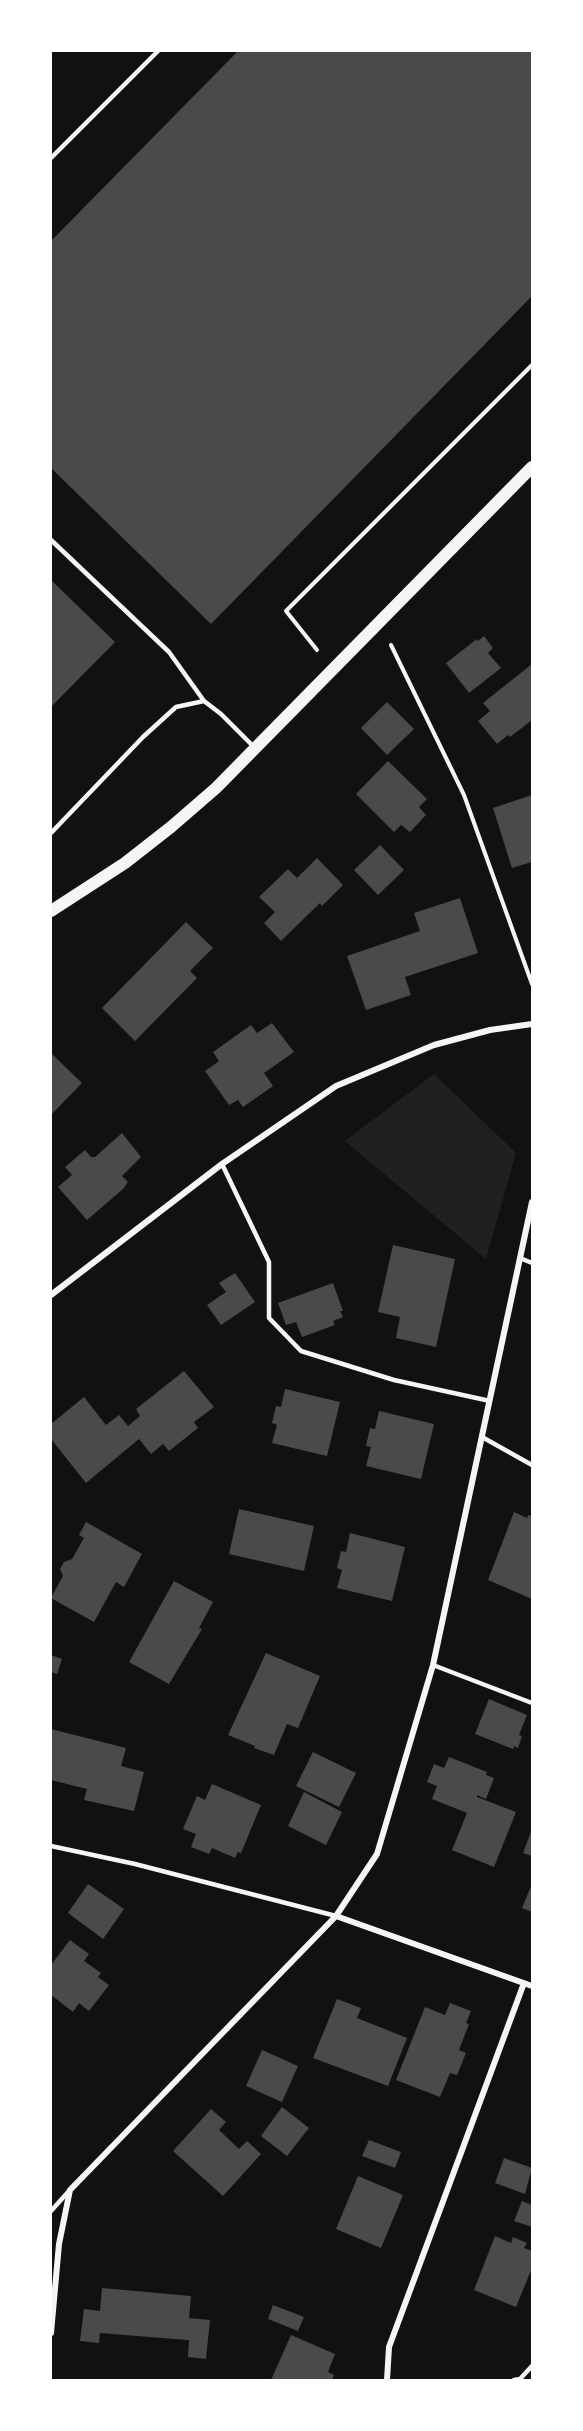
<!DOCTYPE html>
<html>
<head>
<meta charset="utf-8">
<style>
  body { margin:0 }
  #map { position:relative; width:583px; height:2431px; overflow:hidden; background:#111; font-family:"Noto Serif",serif }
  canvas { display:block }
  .frame { position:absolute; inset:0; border:52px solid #fff; pointer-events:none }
</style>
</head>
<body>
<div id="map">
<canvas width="583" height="2431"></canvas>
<div class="frame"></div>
</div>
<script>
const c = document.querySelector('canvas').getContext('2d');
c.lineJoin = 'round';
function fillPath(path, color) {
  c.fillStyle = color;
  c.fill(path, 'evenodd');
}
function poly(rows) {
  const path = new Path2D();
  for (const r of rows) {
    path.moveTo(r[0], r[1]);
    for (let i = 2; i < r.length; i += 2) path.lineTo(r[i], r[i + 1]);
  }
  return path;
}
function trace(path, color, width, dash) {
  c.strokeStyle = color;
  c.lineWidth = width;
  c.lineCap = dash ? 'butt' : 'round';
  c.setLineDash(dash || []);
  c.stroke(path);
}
fillPath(poly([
  [434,1074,516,1153,486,1259,345,1141]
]), '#202020');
fillPath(poly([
  [238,51,532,51,532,296,211,624,51,468,51,241],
  [51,580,115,642,51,707],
  [484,636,493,648,488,653,501,668,469,693,446,663,477,639,478,641],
  [532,664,532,720,510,737,508,735,497,744,478,721,490,711,483,703],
  [387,702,414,729,387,755,361,728],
  [388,761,427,799,419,807,426,815,410,832,401,825,394,832,356,794],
  [532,795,532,862,512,868,493,808],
  [380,845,404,870,378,895,354,870],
  [317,858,343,885,322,906,320,903,281,941,264,923,275,912,259,897,288,869,297,878],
  [460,898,478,953,405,977,411,995,366,1010,347,956,420,931,414,913],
  [186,922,213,948,190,971,197,978,135,1041,102,1008],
  [272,1023,294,1052,264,1073,273,1086,243,1107,238,1100,229,1105,205,1071,219,1061,213,1052,251,1025,257,1033],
  [51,1053,82,1083,51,1115],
  [122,1133,141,1157,122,1176,128,1182,123,1189,87,1220,58,1187,72,1175,65,1167,85,1150,91,1157,95,1157],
  [393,1245,455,1259,436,1347,396,1338,400,1317,378,1312],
  [235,1273,255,1302,221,1325,207,1305,226,1292,219,1283],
  [333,1283,343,1311,340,1311,343,1317,333,1321,335,1325,302,1337,296,1322,286,1325,278,1303],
  [184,1371,214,1407,194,1422,198,1428,169,1451,163,1444,151,1454,139,1439,86,1483,51,1439,51,1424,84,1397,106,1425,119,1415,128,1426,140,1416,136,1409],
  [285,1389,340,1402,327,1456,272,1443,277,1425,272,1423,276,1406,281,1407],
  [379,1411,434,1424,421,1479,366,1466,371,1447,366,1446,370,1428,375,1429],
  [239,1509,314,1526,304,1571,229,1554],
  [514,1512,527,1518,528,1515,532,1516,532,1599,488,1580],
  [86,1522,142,1554,124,1587,116,1582,94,1622,51,1598,63,1576,60,1569,64,1562,72,1559,84,1538,79,1535],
  [350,1533,405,1547,392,1601,337,1588,342,1570,337,1568,341,1551,346,1552],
  [174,1581,213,1602,199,1628,202,1629,169,1684,129,1662],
  [266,1653,320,1676,298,1728,287,1724,274,1755,254,1748,255,1746,228,1735],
  [51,1655,62,1659,57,1674,51,1672],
  [489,1699,527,1715,519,1735,522,1736,518,1748,514,1746,513,1749,475,1734],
  [51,1729,126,1748,121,1766,144,1772,134,1811,84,1800,87,1789,51,1780],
  [313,1752,356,1773,339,1807,296,1786],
  [449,1757,487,1772,486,1775,494,1778,486,1799,477,1795,477,1797,516,1812,494,1867,452,1850,467,1813,432,1799,437,1786,427,1782,434,1764,444,1768],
  [212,1784,261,1805,241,1853,238,1852,235,1858,212,1848,209,1854,191,1847,196,1834,183,1829,197,1796,205,1800],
  [304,1792,342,1812,326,1845,288,1826],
  [532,1829,532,1856,523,1853],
  [88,1884,124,1909,103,1939,68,1913],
  [532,1884,532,1912,522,1908],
  [70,1940,89,1954,84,1961,101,1973,98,1977,109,1985,89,2011,79,2003,73,2012,51,1995,51,1965],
  [337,1999,361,2008,357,2018,407,2038,388,2086,313,2058],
  [450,2003,471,2011,466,2023,469,2024,459,2050,466,2053,457,2075,450,2073,440,2097,396,2080,425,2007,445,2015],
  [262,2050,298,2066,282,2102,246,2086],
  [282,2107,309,2128,287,2156,261,2136],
  [211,2109,226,2122,219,2130,239,2149,247,2141,261,2154,223,2196,173,2151],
  [369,2140,401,2152,395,2168,362,2156],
  [504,2158,532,2168,525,2194,495,2183],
  [358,2176,403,2195,381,2248,336,2229],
  [522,2201,532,2205,532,2227,514,2221],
  [495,2236,511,2243,513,2237,527,2243,524,2248,532,2251,532,2268,516,2307,474,2290],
  [102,2288,191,2296,189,2318,210,2320,206,2359,188,2357,189,2340,187,2340,100,2333,99,2343,80,2341,84,2309,100,2311],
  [273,2305,304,2317,298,2331,268,2319],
  [291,2335,335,2354,328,2372,334,2375,332,2380,271,2380]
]), '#4a4a4a');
trace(poly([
  [391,645,464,795,532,984],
  [317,650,286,611,532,365]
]), '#f5f5f5', 4);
trace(poly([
  [51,158,158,51],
  [51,540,169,652,204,701,221,714,254,747],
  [51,833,143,737,176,707,204,701],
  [222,1164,269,1262,269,1318,301,1351,394,1380,490,1401],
  [520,1258,532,1263],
  [482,1437,532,1465],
  [433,1665,532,1703],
  [51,1846,135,1864,336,1916],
  [51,2211,69,2191],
  [514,2380,520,2379,532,2366]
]), '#f5f5f5', 4.5);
trace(poly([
  [51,1295,222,1164,336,1086,434,1045,490,1030,532,1024],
  [336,1916,532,1986],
  [51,2333,59,2244,70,2190,336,1916,377,1854,433,1665,532,1202],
  [387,2380,389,2347,524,1983]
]), '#f5f5f5', 6);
trace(poly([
  [51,911,125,863,171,827,216,788,532,467]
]), '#f5f5f5', 12);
</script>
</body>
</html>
